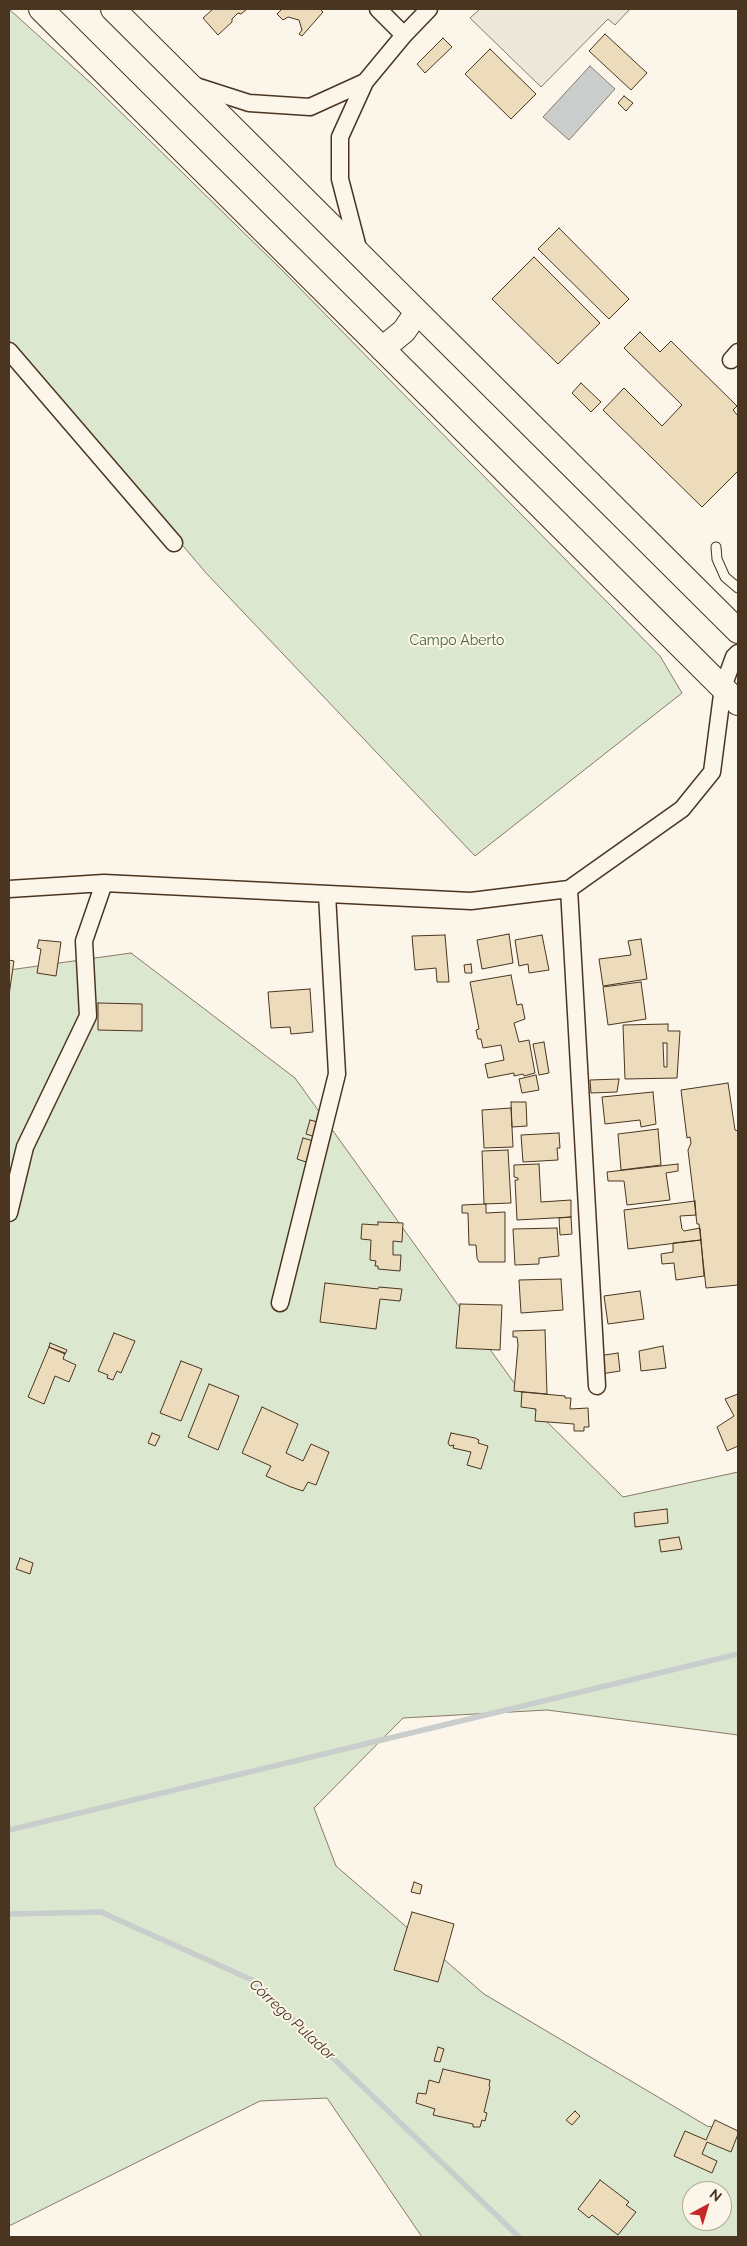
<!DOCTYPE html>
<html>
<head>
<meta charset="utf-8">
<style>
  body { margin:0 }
  #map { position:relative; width:747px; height:2246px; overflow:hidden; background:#fbf6e9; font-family:Raleway,sans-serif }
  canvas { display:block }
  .frame { position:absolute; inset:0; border:10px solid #4a3520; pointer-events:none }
  .north { position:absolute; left:682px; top:2181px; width:50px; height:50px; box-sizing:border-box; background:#fbf6e9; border:1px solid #b4a999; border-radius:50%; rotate:39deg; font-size:14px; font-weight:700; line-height:20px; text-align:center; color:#4a3520 }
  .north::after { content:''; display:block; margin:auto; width:18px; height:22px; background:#c62828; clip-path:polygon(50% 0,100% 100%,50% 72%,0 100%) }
</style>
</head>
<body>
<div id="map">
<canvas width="747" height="2246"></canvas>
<div class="frame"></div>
<div class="north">N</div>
</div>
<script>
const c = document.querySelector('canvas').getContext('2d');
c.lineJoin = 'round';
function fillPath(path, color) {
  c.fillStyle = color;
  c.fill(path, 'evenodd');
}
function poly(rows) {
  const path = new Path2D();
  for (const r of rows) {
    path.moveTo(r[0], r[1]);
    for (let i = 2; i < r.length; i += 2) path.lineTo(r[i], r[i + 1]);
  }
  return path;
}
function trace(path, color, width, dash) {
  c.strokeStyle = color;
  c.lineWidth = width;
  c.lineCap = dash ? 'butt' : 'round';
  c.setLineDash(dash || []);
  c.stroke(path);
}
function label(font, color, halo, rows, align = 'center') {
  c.font = font + ' Raleway,sans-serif';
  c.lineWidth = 4;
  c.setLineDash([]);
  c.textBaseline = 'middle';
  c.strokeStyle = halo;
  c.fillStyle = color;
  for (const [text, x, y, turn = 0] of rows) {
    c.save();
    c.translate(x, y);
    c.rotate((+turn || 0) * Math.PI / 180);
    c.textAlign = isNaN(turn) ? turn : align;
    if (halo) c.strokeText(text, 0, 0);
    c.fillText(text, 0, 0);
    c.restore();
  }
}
const green = poly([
  [9,9,93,85,285,273,660,656,682,693,475,856,206,573,9,340,9,9],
  [131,953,295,1078,530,1405,623,1497,738,1472,738,1735,547,1710,403,1718,314,1808,336,1866,484,1994,707,2126,738,2131,738,2237,422,2237,327,2098,260,2101,9,2226,9,970,131,953],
  [692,2191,722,2191,722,2221,692,2221,692,2191]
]);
fillPath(green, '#dce7d0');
trace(green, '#887966', 1);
const parking = poly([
  [480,9,630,9,615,25,608,19,541,87,470,18,480,9]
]);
fillPath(parking, '#ede7d9');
trace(parking, '#887966', 1);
const water = poly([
  [590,66,615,89,569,140,543,117,590,66]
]);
fillPath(water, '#c9cecd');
trace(water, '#887966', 1);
trace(poly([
  [9,1830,738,1654],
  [9,1914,101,1912,252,1980,519,2237]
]), '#c9cecd', 5.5);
const building = poly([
  [213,9,247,9,241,14,238,13,232,19,232,22,218,35,203,18,213,9],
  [282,9,320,9,323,12,302,36,299,34,302,30,299,20,288,17,283,20,277,14,282,9],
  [605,34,647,73,631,90,589,51,605,34],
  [443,38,452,47,425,73,417,64,443,38],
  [490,49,536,94,511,119,465,74,490,49],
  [624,96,633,103,626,111,618,103,624,96],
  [559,228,629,299,609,319,538,249,559,228],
  [534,257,600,323,558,364,492,299,534,257],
  [640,332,660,352,671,341,737,406,733,410,738,416,738,474,737,472,702,507,603,410,624,388,662,426,682,405,624,348,640,332],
  [581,383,601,402,591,412,572,393,581,383],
  [509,934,513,963,482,969,477,940,509,934],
  [445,935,449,982,437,982,436,968,415,970,412,936,445,935],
  [542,935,549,970,529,973,528,964,519,966,515,940,542,935],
  [641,939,647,979,603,986,599,959,631,955,628,941,641,939],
  [39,940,61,942,56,976,37,973,41,949,37,948,39,940],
  [9,960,14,961,9,995,9,960],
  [471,964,472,973,465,973,464,965,471,964],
  [511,975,517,1005,522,1004,525,1019,514,1023,519,1042,529,1040,535,1073,524,1076,523,1074,514,1076,514,1073,488,1078,485,1064,504,1060,501,1045,483,1048,481,1039,478,1039,476,1030,479,1029,470,982,511,975],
  [641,982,646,1019,608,1025,603,987,641,982],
  [310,989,313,1032,291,1034,290,1027,271,1028,268,992,310,989],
  [98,1003,142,1004,142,1031,98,1030,98,1003],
  [668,1024,668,1031,680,1031,677,1078,625,1079,623,1025,668,1024],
  [663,1043,667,1043,667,1067,664,1067,663,1043],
  [544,1042,549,1073,539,1075,533,1044,544,1042],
  [536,1075,539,1090,522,1093,519,1079,536,1075],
  [619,1079,617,1092,591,1093,590,1080,619,1079],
  [728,1083,735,1130,738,1131,738,1285,706,1288,699,1224,697,1224,688,1150,691,1143,690,1137,687,1138,681,1090,728,1083],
  [653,1092,656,1124,641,1127,640,1120,605,1124,602,1097,653,1092],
  [511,1102,526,1102,527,1126,512,1127,511,1102],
  [511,1108,513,1147,484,1148,482,1110,511,1108],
  [310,1120,325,1124,322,1139,306,1134,310,1120],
  [658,1129,661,1165,621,1170,618,1134,658,1129],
  [559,1133,560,1148,557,1148,558,1160,523,1162,521,1135,559,1133],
  [303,1138,320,1143,309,1163,297,1159,303,1138],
  [508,1150,511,1203,484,1204,482,1151,508,1150],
  [539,1164,541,1202,571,1200,571,1217,517,1220,515,1180,518,1180,518,1178,514,1177,514,1165,539,1164],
  [678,1164,678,1171,666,1173,670,1200,627,1205,624,1181,608,1181,607,1172,678,1164],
  [695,1201,696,1215,680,1216,682,1229,684,1231,700,1228,701,1240,628,1249,624,1210,695,1201],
  [486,1204,486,1213,505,1212,505,1262,479,1262,477,1258,476,1245,469,1245,468,1213,462,1213,462,1205,486,1204],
  [571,1217,572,1234,560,1235,559,1218,571,1217],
  [378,1222,403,1223,402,1242,393,1241,393,1255,401,1255,400,1271,378,1269,378,1266,375,1266,376,1261,370,1260,371,1240,361,1239,362,1224,378,1225,378,1222],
  [557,1228,559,1256,539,1258,539,1264,515,1265,513,1229,557,1228],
  [701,1240,704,1276,676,1280,674,1263,662,1264,661,1254,673,1252,673,1243,701,1240],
  [561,1279,563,1310,521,1313,519,1280,561,1279],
  [325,1283,378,1289,379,1287,402,1289,400,1301,380,1299,376,1329,320,1322,325,1283],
  [640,1291,644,1319,608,1324,604,1296,640,1291],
  [460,1304,502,1305,500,1350,456,1348,460,1304],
  [545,1330,547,1394,514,1391,518,1345,517,1337,513,1337,513,1331,545,1330],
  [114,1333,135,1341,121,1373,117,1371,113,1380,107,1378,108,1375,98,1371,114,1333],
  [50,1343,67,1350,65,1354,49,1347,50,1343],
  [663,1346,666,1368,641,1371,639,1351,663,1346],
  [49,1347,65,1353,63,1359,76,1365,69,1382,55,1376,44,1404,28,1397,49,1347],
  [618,1353,620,1371,601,1374,598,1356,618,1353],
  [181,1361,202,1369,181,1421,160,1413,181,1361],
  [209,1384,239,1396,218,1450,188,1437,209,1384],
  [522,1392,565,1396,565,1398,571,1398,570,1409,588,1408,589,1427,584,1427,584,1431,574,1431,574,1424,535,1421,536,1409,521,1407,522,1392],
  [738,1394,738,1446,727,1451,717,1427,734,1416,725,1399,738,1394],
  [262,1407,298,1424,286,1453,303,1461,311,1444,329,1452,316,1485,308,1482,303,1491,291,1487,266,1476,271,1466,242,1453,262,1407],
  [152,1433,160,1436,155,1446,148,1443,152,1433],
  [451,1433,475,1438,479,1440,478,1443,488,1446,481,1469,467,1465,471,1452,453,1448,454,1445,450,1446,448,1443,451,1433],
  [667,1509,668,1523,635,1527,634,1513,667,1509],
  [679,1537,682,1549,661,1552,659,1540,679,1537],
  [20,1558,33,1563,30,1574,16,1569,20,1558],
  [414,1882,422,1885,420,1894,411,1892,414,1882],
  [412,1912,454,1924,438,1982,394,1970,412,1912],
  [438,2047,444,2049,440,2062,434,2061,438,2047],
  [443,2069,490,2080,489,2086,490,2087,484,2112,487,2113,485,2121,482,2120,480,2127,473,2127,473,2124,433,2115,435,2109,416,2103,418,2093,426,2094,429,2080,439,2083,443,2069],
  [575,2111,580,2116,572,2125,566,2120,575,2111],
  [715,2120,738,2131,738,2134,731,2152,707,2142,702,2154,717,2161,712,2173,674,2156,685,2131,706,2140,715,2120],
  [600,2180,629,2202,626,2205,636,2212,618,2235,592,2215,589,2218,578,2209,600,2180]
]);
fillPath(building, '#ecdcbc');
trace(building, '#4a3520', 1);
const lane = poly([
  [716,547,717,559,725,577,738,588]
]);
const street = poly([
  [378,9,404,35],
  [193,85,249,103,310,107,365,82],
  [359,252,340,179,340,137,365,82,404,35,429,9],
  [9,351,174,543],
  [731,360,738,352],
  [9,889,104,883,471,901,569,889,682,809,712,772,723,687,734,657,738,653],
  [569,889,597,1386],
  [9,1213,25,1147,88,1016,84,941,104,883],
  [280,1303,337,1074,327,894]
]);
const secondary = poly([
  [41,9,738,703],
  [113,9,738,631],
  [382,349,404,331,417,312]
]);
trace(lane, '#4a3520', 11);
trace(street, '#4a3520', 19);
trace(secondary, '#4a3520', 26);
trace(lane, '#fbf6e9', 9);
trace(street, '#fbf6e9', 16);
trace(secondary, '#fbf6e9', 24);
label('14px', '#436837', '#fbf6e9', [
  ["Campo Aberto",457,641]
]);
label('italic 15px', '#4a3520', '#fbf6e9', [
  ["Córrego Pulador",292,2020,43]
]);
</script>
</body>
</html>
